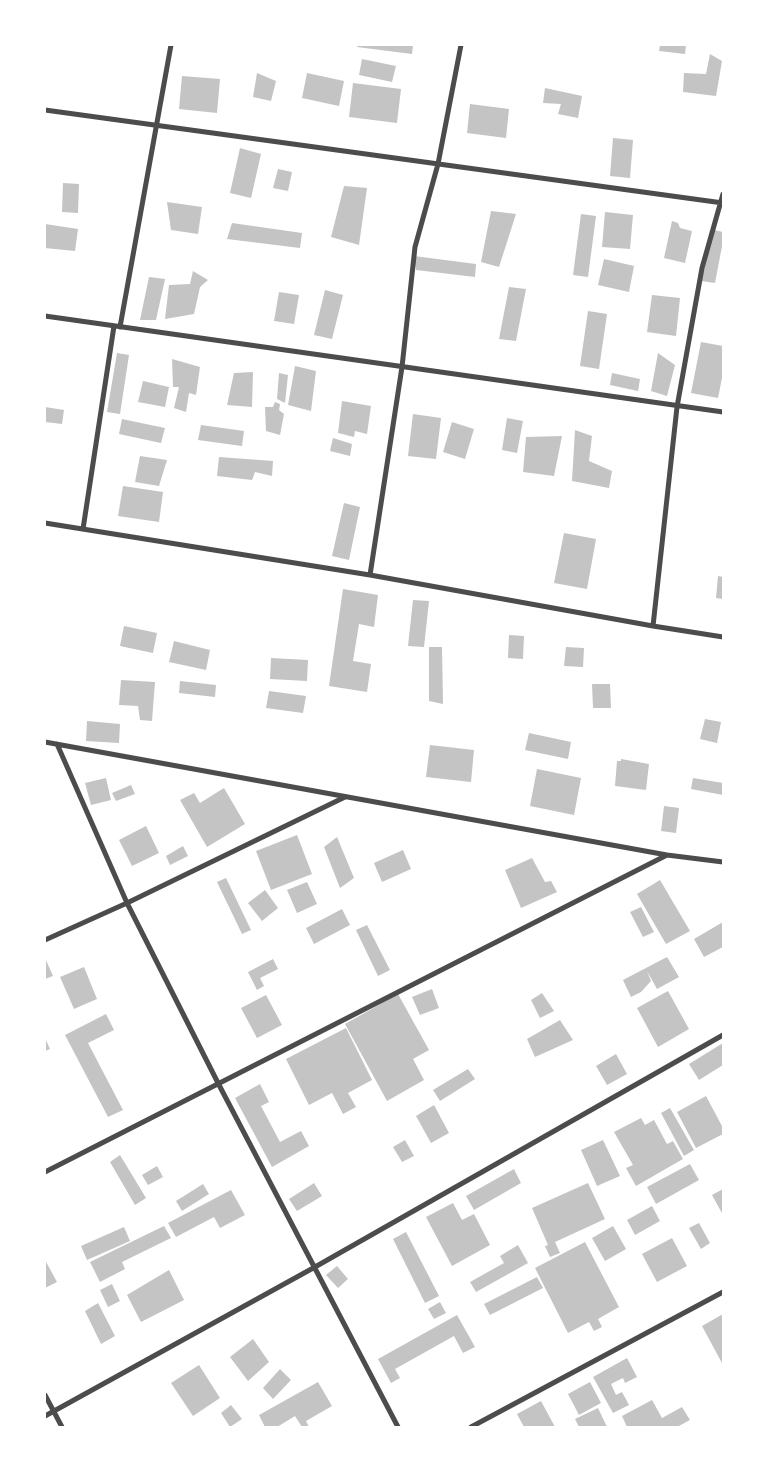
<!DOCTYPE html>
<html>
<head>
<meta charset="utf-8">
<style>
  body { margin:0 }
  #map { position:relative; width:768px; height:1472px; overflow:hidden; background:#fff; font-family:"Noto Serif",serif }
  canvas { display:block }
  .frame { position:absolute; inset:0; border:46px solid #fff; pointer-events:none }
</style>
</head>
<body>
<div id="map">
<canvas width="768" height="1472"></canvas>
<div class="frame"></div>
</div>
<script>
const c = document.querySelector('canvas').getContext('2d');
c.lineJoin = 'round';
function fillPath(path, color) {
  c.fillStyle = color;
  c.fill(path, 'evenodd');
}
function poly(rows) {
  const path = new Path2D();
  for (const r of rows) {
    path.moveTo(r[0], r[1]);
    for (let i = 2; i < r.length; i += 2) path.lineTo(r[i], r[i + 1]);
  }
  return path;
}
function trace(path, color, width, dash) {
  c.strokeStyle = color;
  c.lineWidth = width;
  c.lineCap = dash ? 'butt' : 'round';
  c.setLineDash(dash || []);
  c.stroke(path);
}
fillPath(poly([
  [358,45,413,45,412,54,357,47],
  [660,45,686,45,685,54,659,51],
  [710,54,722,61,716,96,683,92,684,73,706,74],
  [362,59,396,66,392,82,359,75],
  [257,73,276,81,271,101,253,97],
  [307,73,344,81,339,106,302,98],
  [182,76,220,79,217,113,179,109],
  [353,83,401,89,397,123,349,117],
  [545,88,582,96,578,118,558,114,561,104,543,103],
  [470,104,509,109,506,138,467,133],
  [613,138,633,140,630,178,610,176],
  [240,148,261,154,251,198,230,193],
  [278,169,292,172,288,191,273,188],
  [63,183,79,184,78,213,62,212],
  [344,186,367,188,359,245,331,237],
  [167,202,202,207,198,234,171,230],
  [491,211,516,214,499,267,481,262],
  [605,212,633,215,630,249,602,247],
  [581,214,596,216,588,277,573,275],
  [672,221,678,223,680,228,692,231,685,263,664,258],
  [232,223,302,233,300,248,227,239],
  [45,224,78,229,75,251,45,248],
  [714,230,723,232,723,241,715,283,701,281],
  [414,256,476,264,475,277,416,270],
  [604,259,634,266,629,292,598,285],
  [193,271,208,280,200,287,194,314,165,319,169,285,190,284],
  [149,277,165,279,156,320,140,320],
  [509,287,526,289,516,341,499,339],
  [325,290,343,295,332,339,314,335],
  [279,292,299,295,294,324,274,321],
  [652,295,680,298,676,336,647,332],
  [588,311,607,314,599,369,580,366],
  [701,342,723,346,723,373,718,398,691,393],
  [117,353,129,355,120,414,107,412],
  [658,353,675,365,667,396,651,391],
  [172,359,200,367,196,395,189,393,186,412,174,408,179,387,173,387],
  [295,366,316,371,311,411,288,405],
  [253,372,252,407,227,405,234,373],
  [279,373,288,375,285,403,277,399],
  [612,373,640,379,638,391,610,385],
  [143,381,169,387,165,407,138,402],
  [342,401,371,406,367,434,355,431,354,437,338,433],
  [275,402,280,404,279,410,284,414,280,435,266,431,265,407,273,407],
  [45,407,64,410,62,424,45,422],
  [413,414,441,418,436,459,408,456],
  [507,418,523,421,517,453,502,450],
  [122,419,165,428,161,443,119,434],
  [452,422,474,429,465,459,443,452],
  [201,425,244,431,242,446,198,440],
  [575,430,592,436,589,461,612,471,609,488,572,481],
  [562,436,554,476,523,472,526,437],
  [333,438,352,444,350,456,330,451],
  [140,456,167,460,159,486,135,482],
  [219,457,273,461,272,476,255,472,252,480,217,476],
  [123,486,163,492,159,522,118,516],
  [344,503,360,507,349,560,332,556],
  [564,533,596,539,587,589,554,583],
  [718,576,723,577,723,599,716,598],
  [343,589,378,595,374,627,359,624,353,661,371,664,367,692,329,686],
  [413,600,429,601,424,647,408,646],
  [124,626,157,633,153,653,120,646],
  [509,635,524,636,523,659,508,658],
  [174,641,210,650,206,670,169,662],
  [429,647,442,647,443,704,429,701],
  [566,647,584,648,583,667,564,666],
  [271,658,308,660,307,681,270,679],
  [121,680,155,682,152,721,140,720,138,706,119,705],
  [180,681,216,685,215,697,179,693],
  [592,684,610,684,611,708,593,708],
  [269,691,306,696,303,713,266,708],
  [705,719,721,722,717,743,700,739],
  [87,721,120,724,119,743,86,741],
  [529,733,571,742,568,759,525,750],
  [430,745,474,750,471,782,426,777],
  [621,759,649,764,646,790,615,786,617,761,621,761],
  [537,769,581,778,574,815,530,806],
  [106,778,111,800,91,805,85,783],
  [693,778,723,783,723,795,691,789],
  [131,785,135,794,116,801,112,793],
  [224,788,245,824,207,847,180,800,194,793,200,803],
  [664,806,679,808,676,833,661,831],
  [146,826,159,853,132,866,119,840],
  [297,835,312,874,271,890,256,851],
  [337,837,354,878,340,888,324,847],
  [183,846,188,856,170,865,166,856],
  [403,850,411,869,382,882,374,863],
  [532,858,545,882,551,881,557,892,521,908,505,870],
  [226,878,251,930,242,934,217,882],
  [660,880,690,931,666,944,637,894],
  [307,882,317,904,297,913,287,890],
  [265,890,278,908,262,921,248,903],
  [641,907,654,932,643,937,630,912],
  [342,909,350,925,314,944,306,928],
  [723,922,723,947,704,957,694,939],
  [367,925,390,970,378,976,356,930],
  [667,957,679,977,657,989,647,971,651,981,641,992,631,997,623,980],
  [45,958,53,976,45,979],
  [273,959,278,969,260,978,264,986,257,990,248,972],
  [84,967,97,999,74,1009,60,977],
  [432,989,439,1008,420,1015,412,997],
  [668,991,689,1029,658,1047,637,1008],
  [542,993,554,1011,540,1018,531,1000],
  [398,994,429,1050,413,1059,424,1080,387,1101,345,1024],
  [266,995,282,1025,257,1038,241,1008],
  [106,1014,114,1030,88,1043,123,1110,108,1117,65,1035],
  [560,1020,573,1040,535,1057,527,1039],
  [346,1028,372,1080,348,1093,356,1107,343,1114,332,1093,309,1105,286,1059],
  [45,1038,50,1049,45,1051],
  [723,1043,723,1065,699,1080,689,1064],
  [616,1054,627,1074,607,1085,596,1066],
  [468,1069,475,1079,440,1101,433,1090],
  [260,1084,269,1102,261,1106,280,1142,301,1131,309,1146,272,1167,235,1098],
  [706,1096,723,1128,723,1134,696,1148,677,1112],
  [434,1105,449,1133,431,1143,416,1116],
  [670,1108,694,1150,684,1156,661,1113],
  [641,1118,645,1125,654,1120,667,1144,673,1141,683,1159,636,1186,626,1168,633,1165,614,1132],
  [405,1140,414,1156,402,1162,393,1147],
  [603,1140,620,1176,597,1186,581,1150],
  [120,1155,146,1198,135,1205,110,1162],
  [690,1164,699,1180,656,1204,647,1187],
  [157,1166,163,1177,148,1185,142,1175],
  [514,1169,521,1183,474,1210,466,1196],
  [314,1183,322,1196,297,1211,289,1199],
  [588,1183,605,1219,555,1242,560,1253,550,1257,545,1246,548,1245,532,1208],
  [203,1184,209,1194,182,1211,176,1201],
  [723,1189,723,1215,712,1195],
  [231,1190,245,1215,220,1228,214,1217,176,1237,168,1223],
  [453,1203,462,1220,474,1214,490,1245,452,1266,426,1217],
  [652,1206,660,1221,635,1235,627,1220],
  [699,1223,710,1243,701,1249,689,1228],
  [164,1226,171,1238,122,1262,125,1269,100,1282,90,1262],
  [613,1226,626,1249,605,1261,592,1238],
  [124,1227,130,1241,87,1260,81,1246],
  [406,1232,439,1296,425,1303,393,1239],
  [672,1238,687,1266,657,1282,642,1254],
  [585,1242,619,1307,598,1319,602,1327,594,1331,589,1322,568,1333,535,1268],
  [518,1245,528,1263,476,1292,470,1282,504,1263,500,1256],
  [45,1260,57,1282,45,1288],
  [337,1266,348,1279,338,1288,326,1275],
  [169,1270,184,1300,141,1322,127,1295],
  [537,1277,543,1288,490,1315,484,1304],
  [112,1284,120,1301,108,1307,100,1290],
  [440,1302,446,1313,434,1319,428,1309],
  [98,1303,115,1336,101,1344,85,1311],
  [723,1314,723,1365,702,1326],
  [457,1315,475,1347,463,1353,454,1336,395,1369,400,1378,391,1383,378,1359],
  [253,1339,269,1362,248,1381,230,1357],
  [627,1358,637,1377,625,1383,623,1378,611,1384,616,1395,622,1392,629,1405,613,1413,593,1377],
  [199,1365,220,1398,193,1416,171,1383],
  [280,1369,291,1380,273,1399,263,1388],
  [318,1382,332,1406,306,1421,309,1427,302,1427,295,1416,277,1427,265,1427,259,1415],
  [590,1382,601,1403,579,1415,568,1394],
  [652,1400,662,1418,682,1407,690,1420,677,1427,627,1427,622,1416],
  [541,1401,555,1427,524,1427,517,1414],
  [231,1405,242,1419,230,1427,221,1413],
  [598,1408,607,1427,579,1427,575,1419]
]), '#c4c4c4');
trace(poly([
  [45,110,723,203],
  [45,316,723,412],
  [120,327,171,45],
  [45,523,370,575,653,626,723,637],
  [83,529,114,326],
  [370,575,402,367,415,247,438,164,461,45],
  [653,626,677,407,702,268,723,194],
  [45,742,667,855,723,862],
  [57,744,127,903,218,1083,398,1427],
  [45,940,127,903,345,797],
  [45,1172,667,855],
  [45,1395,62,1427],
  [45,1416,315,1267,723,1035],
  [471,1427,723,1292]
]), '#4c4c4c', 5);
</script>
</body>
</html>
